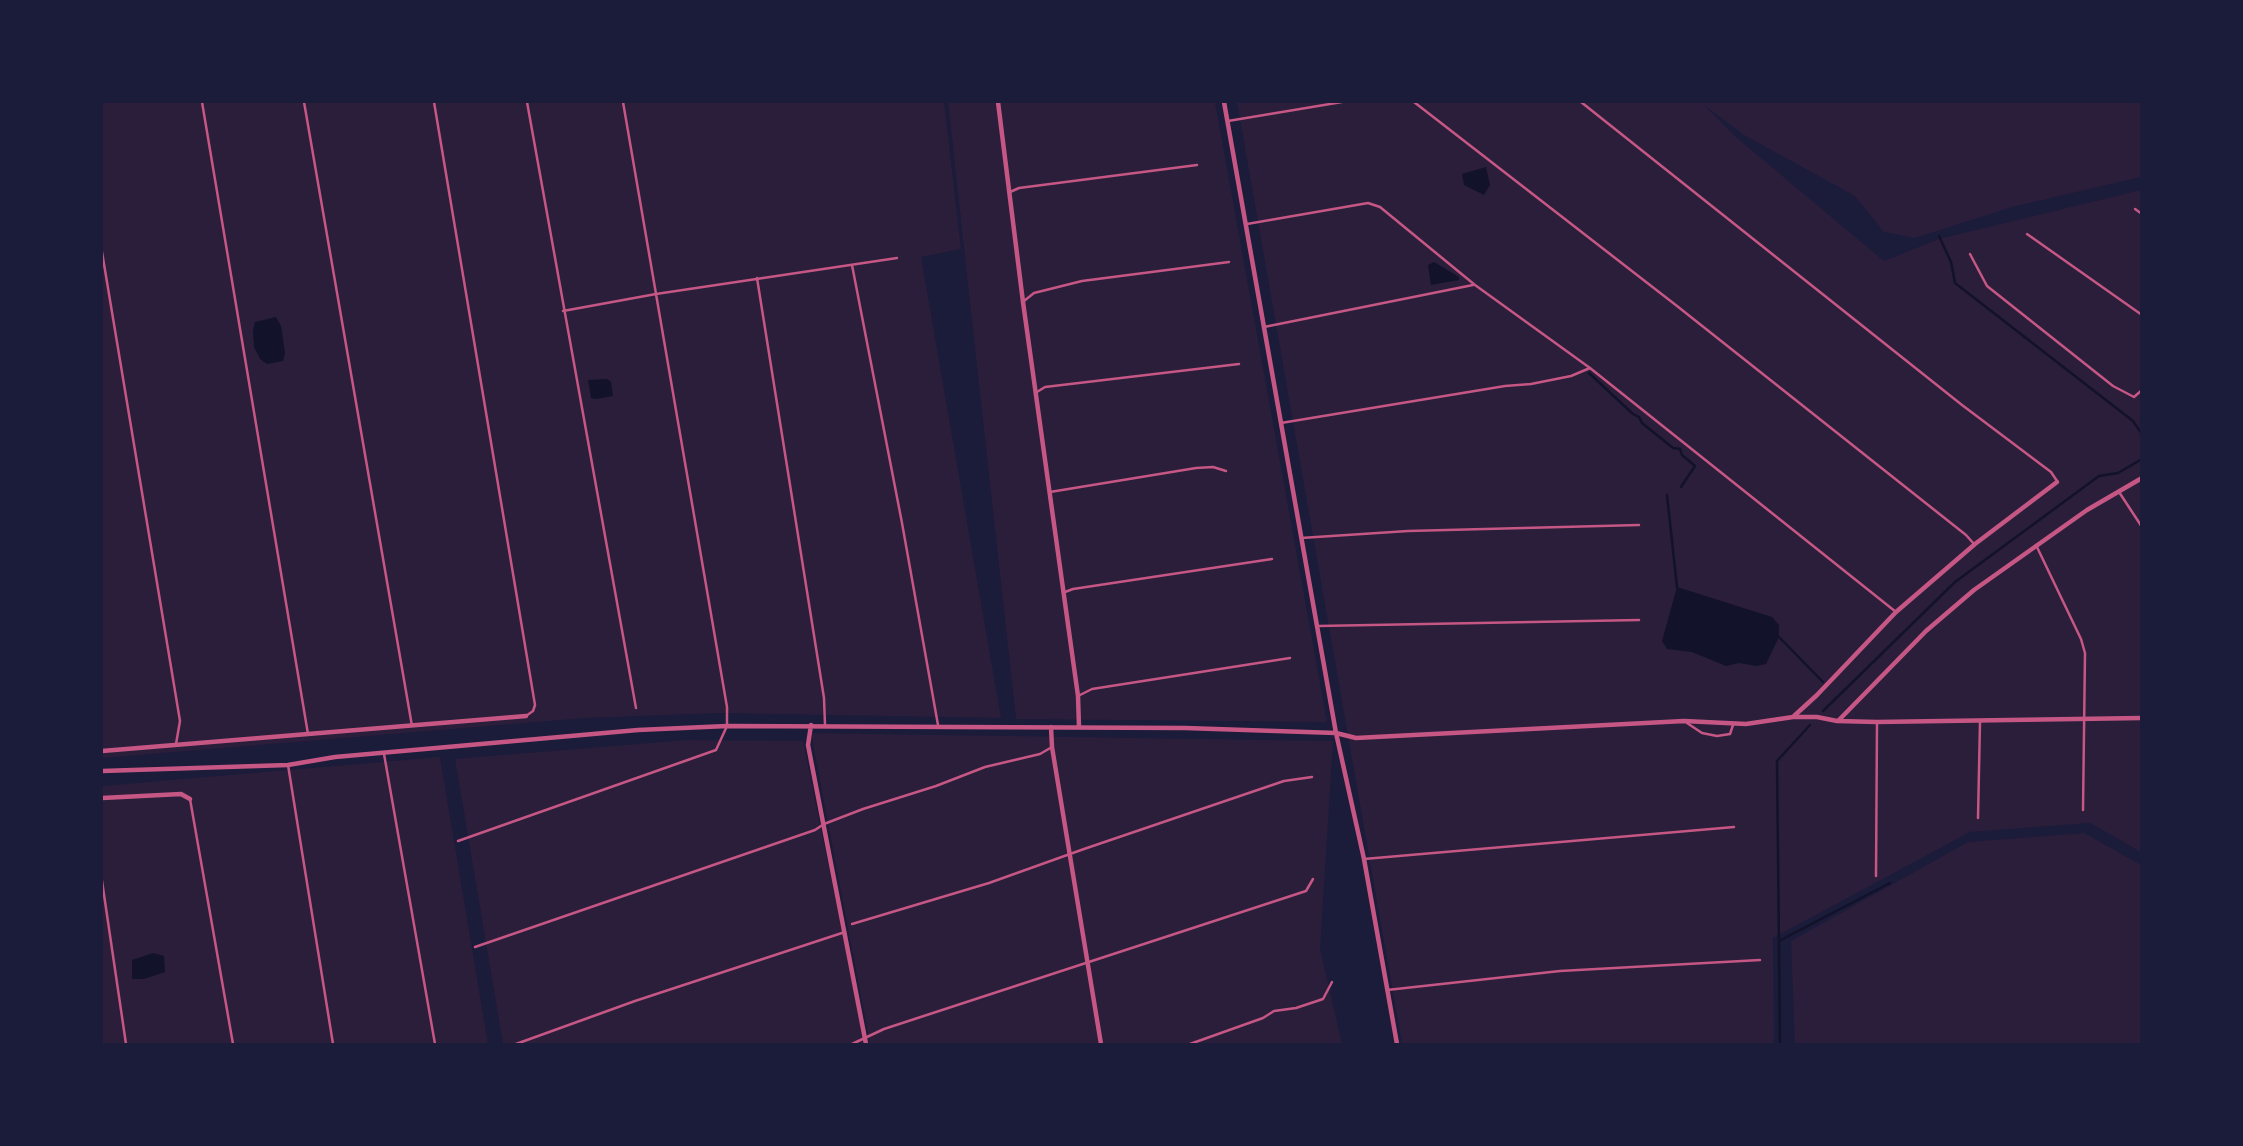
<!DOCTYPE html>
<html>
<head>
<meta charset="utf-8">
<style>
  body { margin:0 }
  #map { position:relative; width:2243px; height:1146px; overflow:hidden; background:#1b1b3a; font-family:"Golos Text",sans-serif }
  canvas { display:block }
  .frame { position:absolute; inset:0; border:103px solid #1b1b3a; pointer-events:none }
</style>
</head>
<body>
<div id="map">
<canvas width="2243" height="1146"></canvas>
<div class="frame"></div>
</div>
<script>
const c = document.querySelector('canvas').getContext('2d');
c.lineJoin = 'round';
function fillPath(path, color) {
  c.fillStyle = color;
  c.fill(path, 'evenodd');
}
function poly(rows) {
  const path = new Path2D();
  for (const r of rows) {
    path.moveTo(r[0], r[1]);
    for (let i = 2; i < r.length; i += 2) path.lineTo(r[i], r[i + 1]);
  }
  return path;
}
function trace(path, color, width, dash) {
  c.strokeStyle = color;
  c.lineWidth = width;
  c.lineCap = dash ? 'butt' : 'round';
  c.setLineDash(dash || []);
  c.stroke(path);
}
fillPath(poly([
  [102,102,944,102,961,249,921,257,1001,718,720,713,585,718,102,758],
  [948,102,1215,102,1327,722,1016,719],
  [1237,102,2141,102,2141,177,2012,207,1915,238,1884,232,1855,196,1744,135,1704,105,1737,138,1884,261,1939,239,2141,190,2141,852,2090,823,1970,832,1773,938,1774,1044,1402,1044],
  [811,733,1333,741,1320,949,1342,1044,870,1044],
  [686,740,803,741,865,1044,503,1044,455,759],
  [440,757,488,1044,102,1044,102,786],
  [2084,833,2141,865,2141,1044,1795,1044,1791,941,1968,842]
]), '#2a1e3b');
fillPath(poly([
  [1486,167,1490,185,1484,195,1464,185,1462,174],
  [1434,262,1459,277,1459,280,1431,285,1428,265],
  [276,317,281,326,285,353,283,361,267,364,260,359,254,347,253,331,255,322],
  [607,379,611,382,613,396,596,399,591,398,588,380],
  [1677,587,1772,617,1779,625,1779,637,1766,664,1757,666,1739,663,1726,666,1692,652,1667,649,1662,641],
  [153,953,164,956,165,972,144,979,132,979,132,960]
]), '#12122b');
trace(poly([
  [1939,236,1951,262,1955,283,2133,421,2142,434],
  [1589,373,1633,414,1639,417,1642,423,1673,448,1680,449,1682,455,1695,466,1681,487],
  [1667,495,1677,587],
  [1779,637,1823,682],
  [1823,711,1955,582,2099,476,2118,473,2142,459],
  [1779,941,1890,883],
  [1780,1044,1777,761,1810,725]
]), '#12122b', 2.5);
trace(poly([
  [202,102,308,734],
  [304,102,412,726],
  [434,102,535,705,533,711,526,716],
  [527,102,636,708],
  [1414,102,1677,306,1966,535,1974,544],
  [1581,102,1962,405,2051,472,2057,481],
  [1228,121,1342,102],
  [1010,192,1019,188,1197,165],
  [2135,209,2142,214],
  [1247,224,1368,203,1380,207,1475,285,1590,368,1896,612],
  [2027,234,2142,315],
  [102,252,180,721,176,744],
  [1970,254,1987,286,2113,386,2134,397,2142,390],
  [852,265,902,523,938,725],
  [757,278,824,698,825,725],
  [1024,301,1034,293,1082,281,1229,262],
  [563,311,656,294,897,258],
  [1264,327,1473,285],
  [1037,392,1045,387,1239,364],
  [1281,423,1505,386,1531,384,1571,376,1590,368],
  [1050,492,1196,468,1213,467,1226,471],
  [2119,492,2142,527],
  [1301,538,1408,531,1639,525],
  [2036,545,2081,639,2085,653,2083,810],
  [1065,592,1073,589,1272,559],
  [1318,626,1639,620],
  [1080,695,1092,689,1290,658],
  [1687,723,1702,733,1717,736,1730,734,1733,725],
  [384,754,435,1044],
  [288,765,333,1044],
  [190,799,233,1044],
  [1978,818,1980,722],
  [458,841,716,750,727,726,727,707,623,102],
  [1364,859,1734,827],
  [1876,876,1877,722],
  [102,881,126,1044],
  [852,924,989,883,1084,849,1284,781,1312,777],
  [475,947,815,830,824,824,863,809,936,786,985,767,1040,754,1052,747],
  [1387,990,1560,971,1760,960],
  [516,1044,635,1001,845,932],
  [852,1044,884,1029,1306,891,1313,879],
  [1190,1044,1263,1018,1274,1011,1296,1008,1323,999,1332,982]
]), '#c65784', 2.5);
trace(poly([
  [998,102,1023,302,1078,696,1079,727],
  [1224,102,1336,733,1364,859,1397,1044],
  [1794,716,1817,695,1896,612,1975,544,2057,482],
  [1838,721,1926,631,1974,590,2087,510,2142,478],
  [811,725,808,745,866,1044],
  [1051,727,1052,747,1101,1044],
  [102,751,526,716],
  [102,771,288,765,335,757,638,730,727,726,1185,728,1336,733,1356,738,1684,721,1746,724,1793,717,1817,717,1837,721,1877,722,2142,718],
  [102,798,181,794,190,799]
]), '#c65784', 4.5);
</script>
</body>
</html>
